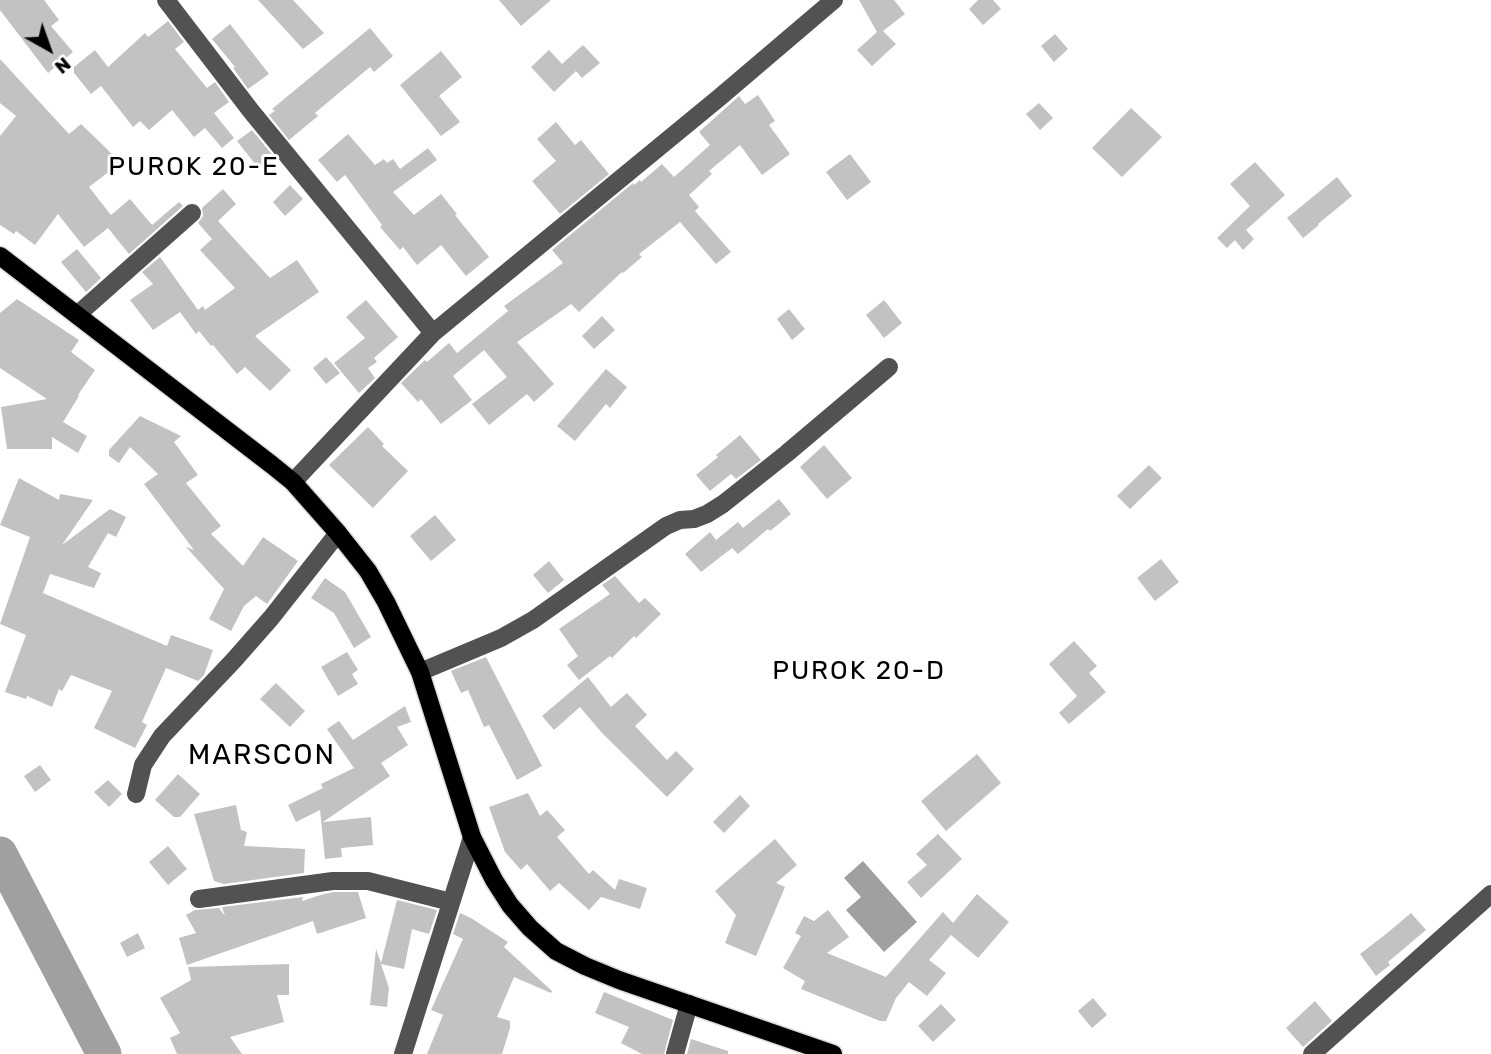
<!DOCTYPE html>
<html>
<head>
<meta charset="utf-8">
<style>
  body { margin:0 }
  #map { position:relative; width:1491px; height:1054px; overflow:hidden; background:#fff; font-family:Rubik,sans-serif }
  canvas { display:block }
  .north { position:absolute; left:14px; top:14px; width:70px; height:70px; -webkit-text-stroke:5px #fff; paint-order:stroke; rotate:140deg; font-size:19px; font-weight:700; line-height:28px; text-align:center; color:#000 }
  .north::after { content:''; display:block; margin:auto; width:24px; height:32px; background:#000; clip-path:polygon(50% 0,100% 100%,50% 72%,0 100%) }
</style>
</head>
<body>
<div id="map">
<canvas width="1491" height="1054"></canvas>
<div class="north">N</div>
</div>
<script>
const c = document.querySelector('canvas').getContext('2d');
c.lineJoin = 'round';
function fillPath(path, color) {
  c.fillStyle = color;
  c.fill(path, 'evenodd');
}
function poly(rows) {
  const path = new Path2D();
  for (const r of rows) {
    path.moveTo(r[0], r[1]);
    for (let i = 2; i < r.length; i += 2) path.lineTo(r[i], r[i + 1]);
  }
  return path;
}
function trace(path, color, width, dash) {
  c.strokeStyle = color;
  c.lineWidth = width;
  c.lineCap = dash ? 'butt' : 'round';
  c.setLineDash(dash || []);
  c.stroke(path);
}
function label(font, color, halo, rows, align = 'center') {
  c.font = font + ' Rubik,sans-serif';
  c.lineWidth = 6;
  c.setLineDash([]);
  c.textBaseline = 'middle';
  c.strokeStyle = halo;
  c.fillStyle = color;
  for (const [text, x, y, turn = 0] of rows) {
    c.save();
    c.translate(x, y);
    c.rotate((+turn || 0) * Math.PI / 180);
    c.textAlign = isNaN(turn) ? turn : align;
    if (halo) c.strokeText(text, 0, 0);
    c.fillText(text, 0, 0);
    c.restore();
  }
}
fillPath(poly([
  [863,861,917,922,884,952,846,910,861,897,844,878]
]), '#a0a0a0');
trace(poly([
  [0,854,104,1054]
]), '#a0a0a0', 35);
fillPath(poly([
  [0,0,44,0,59,20,51,26,73,52,48,73,0,10],
  [258,0,293,0,324,33,303,49],
  [499,0,551,0,521,26],
  [859,0,894,0,905,14,883,31,896,44,872,66,857,50,877,32],
  [978,0,993,0,1001,9,983,25,969,9],
  [168,21,184,42,175,49,207,88,215,82,229,102,214,113,234,138,222,148,205,128,194,137,172,110,149,130,140,121,133,127,101,86,91,94,74,73,74,67,95,50,108,67,145,33,148,37],
  [230,24,269,74,248,89,233,68,235,67,212,39],
  [370,28,393,56,374,72,370,67,315,113,318,116,289,140,269,115,275,111,272,109],
  [1055,34,1068,49,1054,62,1041,46],
  [583,45,600,63,582,78,576,71,554,92,531,67,549,50,562,64],
  [441,51,462,77,439,96,460,122,441,136,400,85],
  [0,59,69,134,81,124,109,151,119,164,89,187,111,215,130,199,152,225,179,202,183,206,129,254,108,228,84,247,58,214,35,245,16,231,14,234,0,225,0,136,16,116,0,103],
  [758,95,775,121,769,125,790,154,762,175,740,145,709,171,712,174,689,195,699,207,695,211,731,252,716,264,680,222,639,254,642,257,623,273,622,272,579,312,571,304,517,342,554,384,534,402,527,394,489,425,472,404,507,377,484,350,453,376,472,400,441,424,421,399,418,402,401,383,425,360,427,362,449,343,457,353,508,311,504,306,563,263,552,250,633,183,634,185,640,180,641,182,662,164,674,177,710,145,699,132,739,96,745,104],
  [1039,103,1053,118,1040,130,1026,114],
  [1131,108,1162,137,1122,177,1092,148],
  [556,122,575,145,581,140,609,174,560,214,532,181,556,161,537,139],
  [252,130,274,157,259,169,237,141],
  [348,134,375,165,384,159,387,163,393,159,400,169,428,148,437,160,393,192,414,215,441,194,457,214,455,215,489,257,466,276,441,245,417,265,403,247,400,250,380,227,382,225,345,175,337,182,318,160],
  [850,154,871,182,847,200,826,172],
  [1255,162,1285,195,1246,230,1254,239,1243,250,1235,240,1227,248,1217,238,1250,206,1230,184],
  [1337,177,1352,196,1318,224,1319,225,1303,238,1287,218],
  [290,185,303,199,285,216,273,202],
  [223,189,236,204,218,221,270,278,297,260,319,292,255,336,291,370,270,391,245,367,237,374,213,345,211,346,199,331,196,334,180,312,153,330,130,300,153,284,142,272,160,257,198,310,203,306,205,310,235,288,200,250,212,239,198,223,203,216,202,208],
  [77,249,101,278,86,292,61,262],
  [17,299,79,340,71,352,95,370,78,395,79,396,63,422,87,436,78,453,52,437,52,449,7,449,1,407,47,399,0,368,0,313],
  [366,300,398,337,374,358,377,362,368,368,375,378,359,393,334,363,365,338,346,317],
  [884,300,902,323,884,338,866,315],
  [789,309,805,329,792,340,777,319],
  [602,316,615,330,594,349,582,336],
  [326,357,340,373,326,384,313,368],
  [606,369,627,387,610,408,606,404,575,441,557,426],
  [140,416,181,436,174,442,198,475,186,483,221,526,211,534,243,566,263,537,298,561,267,604,256,596,244,606,231,631,209,619,224,589,186,547,194,550,144,484,158,474,130,447,119,463,109,456,109,450],
  [368,427,384,444,382,446,408,471,373,508,329,465],
  [740,435,761,460,736,479,731,474,710,491,696,475,718,457,716,455],
  [824,445,852,478,827,499,800,467],
  [1149,465,1162,478,1130,509,1117,496],
  [19,478,59,500,60,494,93,500,62,545,110,509,126,517,116,537,108,533,88,567,101,573,94,588,50,574,43,593,167,646,171,635,213,650,204,675,198,681,166,668,142,722,147,725,135,748,94,728,112,691,71,675,62,691,59,689,52,707,27,696,26,699,5,692,26,635,0,624,30,537,0,525],
  [779,499,791,514,770,531,768,529,738,554,732,548,701,572,685,554,710,532,716,540,738,522,743,528],
  [435,515,456,540,431,561,410,536],
  [1161,559,1179,582,1155,601,1137,578],
  [549,561,564,580,548,593,533,575],
  [615,576,639,603,645,598,661,614,636,638,634,636,612,658,610,656,579,680,567,665,578,656,559,629,610,594,602,585],
  [325,578,345,592,371,637,354,648,334,613,311,598],
  [1074,641,1097,666,1089,673,1106,692,1069,724,1059,713,1077,696,1049,664],
  [347,652,358,670,352,674,358,684,338,696,321,667],
  [486,657,542,766,517,780,489,725,484,727,468,690,461,693,451,671],
  [588,677,611,707,627,693,647,715,635,726,667,760,676,751,694,769,667,797,602,733,580,707,554,730,542,716],
  [276,683,305,711,290,727,260,699],
  [405,706,411,722,397,727,408,745,381,763,390,776,323,822,371,817,373,845,341,848,342,857,325,859,320,810,296,822,288,805,323,788,321,784,354,768,327,729,339,721,353,740],
  [977,754,1001,783,946,831,921,801],
  [40,765,51,780,35,792,24,776],
  [178,774,200,794,180,817,174,817,155,800],
  [108,780,122,794,109,807,94,792],
  [528,793,540,816,547,810,565,830,557,837,589,874,593,870,615,890,619,879,647,888,640,909,601,897,589,910,559,883,550,891,527,864,521,870,505,852,489,807],
  [740,795,750,806,724,833,713,822],
  [236,805,241,830,247,832,244,846,305,849,304,873,224,884,214,881,194,814],
  [938,834,962,859,921,898,907,882,927,865,916,854],
  [775,839,797,865,776,883,785,887,756,956,725,943,736,915,715,891],
  [168,846,187,869,168,885,149,862],
  [334,892,358,892,366,918,317,934,313,921,187,965,179,938,196,933,186,915,195,910,219,908,225,916,222,907,303,897,302,901,324,894],
  [977,894,1009,922,978,958,951,935,929,960,946,973,927,996,909,982,896,998,886,1021,880,1021,801,989,805,981,783,968,801,936,795,933,804,916,814,921,828,910,849,937,827,953,886,977,943,912,953,923],
  [397,900,437,910,429,934,412,929,404,969,381,964,389,988,387,1007,370,1005,376,949,381,963],
  [460,913,471,918,508,942,504,947,552,991,551,993,514,977,497,1017,510,1021,510,1028,502,1054,427,1054,443,1015,431,1010,463,939,453,934],
  [1411,913,1426,930,1388,962,1390,965,1376,976,1360,954,1386,934],
  [138,933,145,948,127,957,120,943],
  [289,964,289,995,277,995,284,1022,230,1037,242,1054,177,1054,170,1038,180,1033,160,998,191,980,188,967],
  [604,992,673,1020,664,1054,642,1054,621,1043,629,1027,595,1013],
  [1093,998,1107,1015,1092,1028,1078,1011],
  [1315,1001,1332,1021,1303,1047,1286,1028],
  [941,1004,956,1020,933,1042,918,1026],
  [691,1039,728,1051,728,1054,687,1054]
]), '#c2c2c2');
const major = poly([
  [0,256,272,465,293,482,338,533,368,571,386,602,420,672,472,837,494,880,510,905,530,928,556,951,585,966,619,980,833,1054]
]);
trace(major, '#dbdbdb', 21);
trace(poly([
  [166,0,251,111,433,333],
  [77,315,192,213],
  [293,482,433,333,720,97,834,0],
  [420,672,501,638,533,620,666,526,680,520,694,519,707,514,723,504,786,454,889,367],
  [136,794,143,765,162,736,234,660,271,618,338,533],
  [199,899,333,881,368,881,451,902],
  [403,1054,472,837],
  [675,1054,689,1004],
  [1312,1054,1491,894]
]), '#525252', 18);
trace(major, '#000', 18);
c.letterSpacing = '2px';
label('26px', '#000', '#fff', [
  ["PUROK 20-E",194,167],
  ["PUROK 20-D",859,671]
]);
c.letterSpacing = '0px';
c.letterSpacing = '2px';
label('28px', '#000', '#fff', [
  ["MARSCON",262,756]
]);
c.letterSpacing = '0px';
</script>
</body>
</html>
